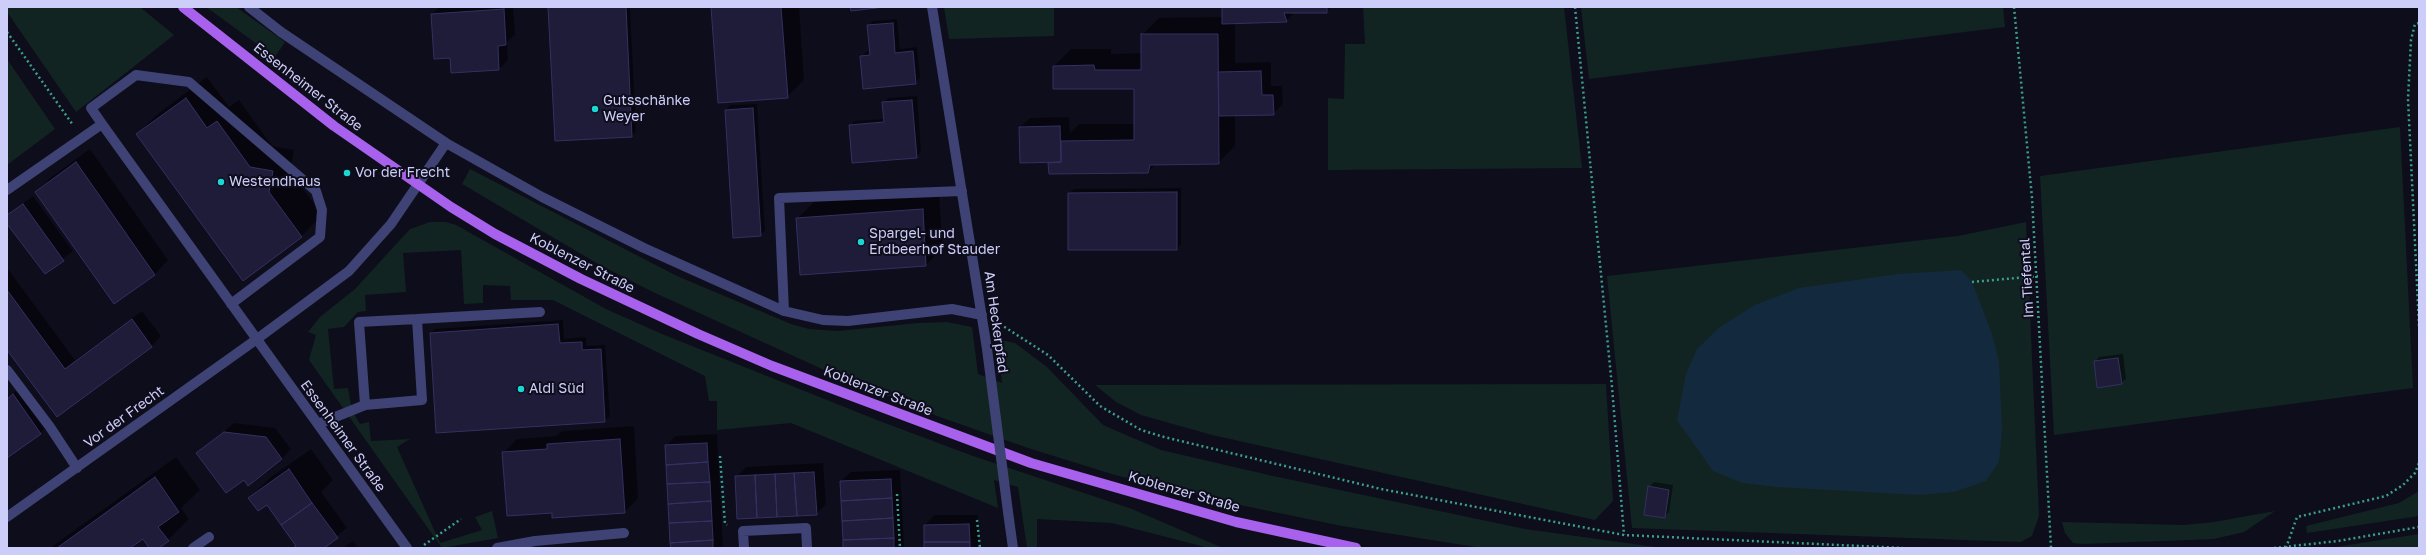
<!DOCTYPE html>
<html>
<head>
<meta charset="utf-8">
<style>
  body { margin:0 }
  #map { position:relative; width:2426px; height:555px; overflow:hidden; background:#0e0d1b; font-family:"Golos Text",sans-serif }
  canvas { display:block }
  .frame { position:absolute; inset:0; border:8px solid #cdcdf9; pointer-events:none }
</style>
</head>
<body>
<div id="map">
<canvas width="2426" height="555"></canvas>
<div class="frame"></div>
</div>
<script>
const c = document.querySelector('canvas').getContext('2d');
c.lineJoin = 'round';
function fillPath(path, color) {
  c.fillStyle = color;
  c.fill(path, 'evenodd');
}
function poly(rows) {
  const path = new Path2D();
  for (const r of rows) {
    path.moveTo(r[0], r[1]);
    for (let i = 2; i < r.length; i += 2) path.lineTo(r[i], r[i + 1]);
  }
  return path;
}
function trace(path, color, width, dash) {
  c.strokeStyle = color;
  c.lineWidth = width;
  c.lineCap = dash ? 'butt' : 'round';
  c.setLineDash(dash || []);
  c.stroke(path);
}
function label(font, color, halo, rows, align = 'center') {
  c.font = font + ' "Golos Text",sans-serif';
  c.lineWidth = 4;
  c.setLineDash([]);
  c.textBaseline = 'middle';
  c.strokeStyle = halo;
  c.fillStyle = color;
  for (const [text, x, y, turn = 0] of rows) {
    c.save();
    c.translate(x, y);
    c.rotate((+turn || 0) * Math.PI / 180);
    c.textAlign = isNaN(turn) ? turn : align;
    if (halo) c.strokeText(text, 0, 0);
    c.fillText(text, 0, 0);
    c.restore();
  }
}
fillPath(poly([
  [7,7,140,7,174,35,76,112,7,12],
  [206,7,236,7,285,42,275,57],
  [944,7,1054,7,1054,36,949,39],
  [1363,7,1564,7,1582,168,1328,170,1328,98,1344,99,1345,44,1365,44],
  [1581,7,2003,7,2005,27,1589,79],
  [7,59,55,129,7,165],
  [2400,127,2413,388,2054,435,2040,176],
  [470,169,677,276,791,324,809,329,838,331,918,323,947,322,972,327,978,374,1002,383,998,343,1001,340,1015,343,1047,367,1103,425,1161,450,1273,476,1525,529,1656,547,1680,548,1482,548,1342,526,1240,505,1115,475,1028,448,937,416,822,369,653,292,600,265,462,184],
  [430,222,446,222,456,225,606,309,662,334,877,420,973,456,1132,509,1223,548,1209,548,1112,523,1037,519,1037,548,1027,548,1018,487,994,480,998,508,791,423,717,430,717,401,709,401,705,376,553,300,511,300,510,286,483,285,483,303,464,304,461,250,403,253,406,292,365,295,366,311,358,312,344,327,328,329,334,389,348,388,352,411,360,424,369,422,371,441,410,439,397,447,440,543,482,530,475,517,492,511,498,538,442,548,309,360,316,335,308,332,320,317,355,289,410,229],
  [2026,222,2039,516,2032,536,2021,542,1632,528,1607,276,1958,236],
  [1606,384,1613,501,1595,520,1212,435,1141,415,1116,402,1095,385],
  [2419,491,2419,516,2307,533,2306,526,2399,503],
  [2275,511,2244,532,2214,539,2083,544,2073,543,2065,533,2062,522,2184,525,2214,522],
  [2419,534,2419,548,2329,548]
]), '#112421');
fillPath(poly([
  [1961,270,1972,282,1991,331,1999,361,2002,431,1999,461,1986,481,1954,492,1920,495,1777,487,1743,483,1713,471,1677,420,1686,374,1697,349,1720,327,1755,305,1799,288,1898,274]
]), '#132a3e');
fillPath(poly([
  [439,7,513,7,515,35,507,42,508,60,499,69,450,57,432,14],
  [549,7,630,7,636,131,632,136],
  [712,7,799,7,804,80,787,97],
  [1223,7,1331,7,1327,12,1295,12,1286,21,1235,22,1235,63,1271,62,1271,86,1282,86,1283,104,1273,114,1235,115,1235,146,1218,163,1156,164,1148,172,1049,163,1050,162,1020,127,1030,118,1069,117,1070,133,1079,124,1135,124,1135,88,1054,66,1071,49,1111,49,1111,54,1142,53,1142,35,1159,18,1223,17],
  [897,19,900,49,917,47,920,78,915,83,861,57,866,52,871,51,868,26,873,21],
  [207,77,229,107,239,100,272,146,294,150,290,171,322,215,301,237,137,134,159,113],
  [917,96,921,152,916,157,850,126,854,121,884,119,883,103,888,98],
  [757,104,765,231,760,235,726,110,730,105],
  [90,149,168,260,155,274,114,303,36,192,50,178],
  [1181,188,1181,244,1177,249,1069,193,1074,189],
  [939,193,943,248,926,265,801,274,797,219,814,202],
  [33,196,73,251,45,272,7,222,7,215],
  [7,268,75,360,142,311,161,336,152,346,57,416,7,348],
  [563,320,564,339,586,337,586,346,605,345,610,416,605,421,437,432,431,333,435,329],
  [2123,354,2126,379,2121,383,2095,362,2099,357],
  [23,386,49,424,40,433,7,456,7,397],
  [234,423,275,428,291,449,282,459,197,453],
  [634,426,638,498,625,512,503,453,517,439,556,436,562,431],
  [717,434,723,548,672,548,666,446,675,436],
  [311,449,333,480,321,492,347,528,322,548,293,548,297,545,267,503,249,498,271,477],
  [176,457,200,490,181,508,189,519,168,540,157,548,150,548,143,538,129,548,50,548],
  [823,463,826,504,816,514,736,477,746,467],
  [900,470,904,548,844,548,841,481,851,472],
  [1654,482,1673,485,1669,512,1664,517,1649,487],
  [934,515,978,515,979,548,925,548,925,525],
  [353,541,358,548,343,548]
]), '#0007');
const building = poly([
  [548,7,626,7,632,137,555,141,548,7],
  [711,7,781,7,788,98,718,103,711,7],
  [850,7,885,7,851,11,850,7],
  [1222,7,1327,7,1327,13,1284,13,1287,22,1222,24,1222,7],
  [504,9,506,45,498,46,499,70,451,73,450,58,434,59,431,14,504,9],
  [893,23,895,53,913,51,916,84,863,89,860,56,870,55,867,25,893,23],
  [1141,34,1218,34,1219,164,1150,165,1148,173,1049,174,1048,163,1061,162,1061,141,1134,140,1134,89,1053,89,1053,66,1094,65,1095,70,1141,70,1141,34],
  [1261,71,1262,95,1273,95,1274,115,1219,116,1218,72,1261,71],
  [186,98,207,128,217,121,250,167,273,171,269,192,302,237,243,281,136,134,186,98],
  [912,100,917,158,852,163,849,125,884,122,882,102,912,100],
  [753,108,761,236,733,238,725,110,753,108],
  [1060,126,1061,162,1020,163,1019,127,1060,126],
  [76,162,155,275,114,304,35,192,76,162],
  [1177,192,1177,250,1068,250,1068,193,1177,192],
  [23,204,64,261,45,274,7,224,7,215,23,204],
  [923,209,926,266,800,275,796,218,923,209],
  [7,290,65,369,132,319,152,347,57,417,7,350,7,290],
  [558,324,560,343,582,342,582,350,601,349,605,422,436,433,430,333,558,324],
  [2118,358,2122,384,2097,388,2094,361,2118,358],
  [13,394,41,434,7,458,7,399,13,394],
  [224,432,266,437,282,459,248,486,244,480,226,493,196,453,224,432],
  [620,439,625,513,552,518,552,513,507,516,502,452,547,449,547,444,620,439],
  [707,443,708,462,666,465,665,445,707,443],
  [708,462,710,482,667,484,666,465,708,462],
  [289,469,312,503,281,525,267,505,258,511,248,498,289,469],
  [814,472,817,515,797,516,794,473,814,472],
  [794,473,797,516,777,517,775,474,794,473],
  [775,474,777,517,757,518,755,475,775,474],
  [755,475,757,518,737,519,735,476,755,475],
  [155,477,179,512,158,527,169,541,159,548,149,548,143,539,130,548,57,548,155,477],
  [891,479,892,498,841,501,840,481,891,479],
  [710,482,711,501,668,504,667,484,710,482],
  [1648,486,1669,490,1665,518,1644,515,1648,486],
  [892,498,893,518,842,521,841,501,892,498],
  [711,501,712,521,669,523,668,504,711,501],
  [312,503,338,538,324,548,293,548,296,546,281,525,312,503],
  [893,518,894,538,843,540,842,521,893,518],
  [712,521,713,540,670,543,669,523,712,521],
  [969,524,970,542,924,542,924,525,969,524],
  [894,538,894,548,843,548,843,540,894,538],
  [713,540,713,548,671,548,670,543,713,540],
  [924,542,970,542,970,548,924,548,924,542]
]);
fillPath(building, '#1e1c39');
trace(building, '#343063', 1);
trace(poly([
  [1575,7,1612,387,1624,535],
  [2014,7,2032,198,2051,548],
  [2419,23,2415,24,2411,40,2408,99,2419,326],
  [7,32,73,125],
  [1972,282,2038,276],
  [1000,324,1048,355,1100,406,1141,430,1164,437,1381,489,1624,535,1903,548],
  [720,456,725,524,727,525],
  [897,494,900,548],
  [977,520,980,548],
  [424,545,461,519],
  [2274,548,2338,541,2419,527],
  [2286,548,2297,517,2386,496,2403,485,2415,473,2419,463]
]), '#3a9f8d', 2.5, [2, 3]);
trace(poly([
  [249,7,281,32,446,143,542,197,644,248,784,311,823,320,848,321,952,309,982,315],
  [932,7,987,349],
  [7,190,102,124],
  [231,304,320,237,322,210,316,191,189,82,136,75,91,108,102,124,407,548],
  [784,311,779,198,962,191],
  [7,370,50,427,77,468],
  [365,405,359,322,417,319],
  [318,424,365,405,422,400,417,319,540,312],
  [1008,512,1013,548],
  [7,517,257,339,349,271,391,224,446,143],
  [193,548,209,537],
  [497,548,535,541,624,533],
  [744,548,743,531,806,528,807,548]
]), '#3e4274', 10);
trace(poly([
  [183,7,334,126,451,207,495,234,581,279,698,334,772,366,1031,463,1236,522,1356,548]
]), '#a761ec', 10);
trace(poly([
  [987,349,1008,512]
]), '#3e4274', 10);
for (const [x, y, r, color] of [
  [595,109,4,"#1ad7d4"],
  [347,173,4,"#1ad7d4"],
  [221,182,4,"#1ad7d4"],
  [861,242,4,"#1ad7d4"],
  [521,389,4,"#1ad7d4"]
]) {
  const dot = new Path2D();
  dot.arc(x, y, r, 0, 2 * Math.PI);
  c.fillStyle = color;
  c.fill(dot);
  trace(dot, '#0e0d1b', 1.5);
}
label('14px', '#cdcdf9', '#0e0d1b', [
  ["Essenheimer Straße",308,87,38],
  ["Koblenzer Straße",582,263,27],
  ["Im Tiefental",2027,278,-93],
  ["Am Heckerpfad",996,322,82],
  ["Koblenzer Straße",878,391,21],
  ["Vor der Frecht",124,417,-36],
  ["Essenheimer Straße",343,436,54],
  ["Koblenzer Straße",1184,492,16]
]);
label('14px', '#cdcdf9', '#0e0d1b', [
  ["Gutsschänke",603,101],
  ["Weyer",603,117],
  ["Vor der Frecht",355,173],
  ["Westendhaus",229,182],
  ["Spargel- und",869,234],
  ["Erdbeerhof Stauder",869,250],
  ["Aldi Süd",529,389]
], 'left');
</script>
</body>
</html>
